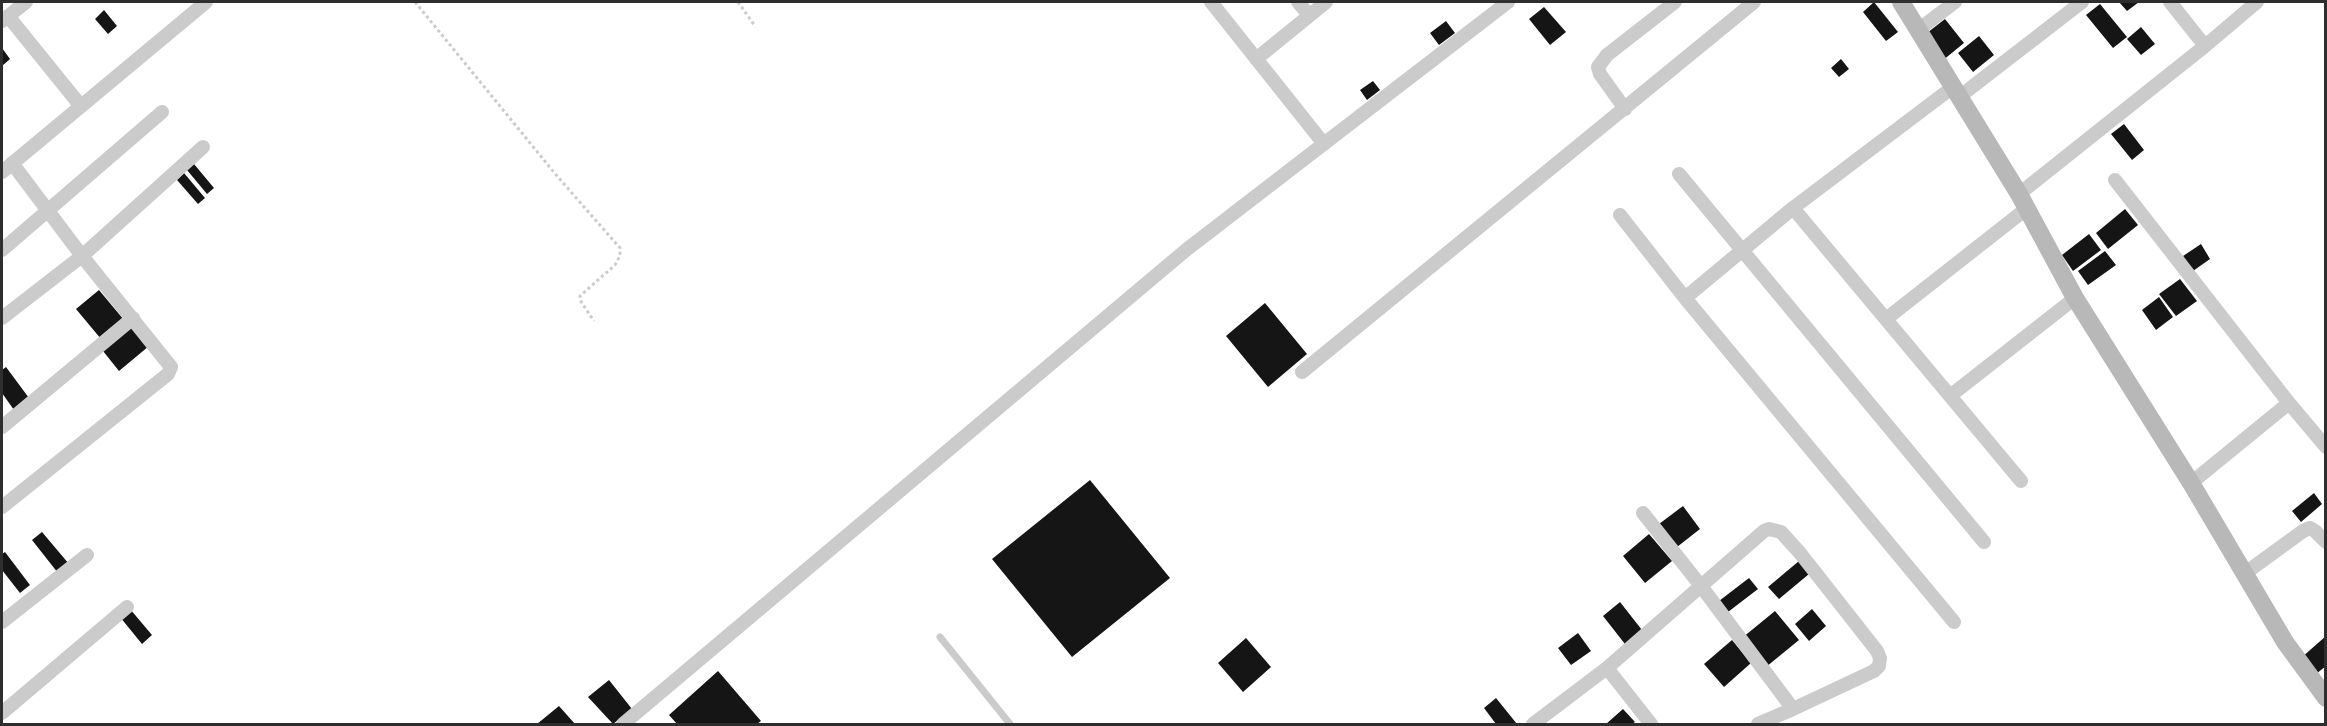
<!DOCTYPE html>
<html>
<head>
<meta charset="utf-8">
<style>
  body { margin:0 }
  #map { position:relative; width:2327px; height:726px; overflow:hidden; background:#fff; font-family:"Public Sans",sans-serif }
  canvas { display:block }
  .frame { position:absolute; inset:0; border:3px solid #2e2e2e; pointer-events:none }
</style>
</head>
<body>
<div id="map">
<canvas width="2327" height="726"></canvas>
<div class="frame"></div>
</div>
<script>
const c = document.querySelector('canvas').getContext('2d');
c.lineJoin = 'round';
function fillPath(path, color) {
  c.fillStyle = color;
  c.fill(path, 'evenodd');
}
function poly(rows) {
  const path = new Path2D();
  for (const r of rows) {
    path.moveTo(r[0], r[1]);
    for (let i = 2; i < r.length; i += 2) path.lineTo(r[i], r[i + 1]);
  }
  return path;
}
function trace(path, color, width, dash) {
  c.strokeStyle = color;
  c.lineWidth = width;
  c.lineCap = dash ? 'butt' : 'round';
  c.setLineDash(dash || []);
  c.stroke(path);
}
fillPath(poly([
  [1874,2,1898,32,1886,41,1863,12],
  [2119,2,2139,2,2127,11],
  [2100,4,2127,37,2113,48,2086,15],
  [1544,7,1566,32,1550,45,1529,19],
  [104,10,117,26,108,34,95,19],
  [1945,19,1964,43,1942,61,1923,36],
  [1446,21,1455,33,1439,45,1430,33],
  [2141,27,2155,44,2141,55,2127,39],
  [1979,36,1994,55,1973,72,1958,53],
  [2,48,10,59,2,66],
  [1841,59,1849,69,1839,77,1831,68],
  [1373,81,1380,90,1367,100,1360,90],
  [2124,124,2144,150,2132,160,2111,134],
  [194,164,214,188,207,194,187,170],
  [184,173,205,198,198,204,177,180],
  [2125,209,2138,225,2108,249,2096,233],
  [2089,234,2101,250,2073,271,2062,255],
  [2201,244,2210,259,2193,271,2183,256],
  [2105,251,2116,265,2088,285,2078,271],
  [2180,279,2197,301,2176,316,2159,294],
  [99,290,124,320,101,339,76,309],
  [2159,297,2173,317,2156,330,2142,310],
  [1265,303,1307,354,1268,387,1226,336],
  [132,327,149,346,119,371,103,351],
  [6,367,29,398,14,410,2,393,2,370],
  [1090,480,1170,578,1072,657,992,559],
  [2314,493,2322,504,2301,522,2292,511],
  [1683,506,1700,529,1677,547,1659,524],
  [42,532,69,564,58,573,32,540],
  [1649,534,1672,561,1645,583,1623,556],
  [5,552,30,585,20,593,2,570,2,554],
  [1799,561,1809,574,1779,599,1768,587],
  [1749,578,1758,589,1728,612,1719,601],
  [1620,602,1642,630,1625,644,1603,616],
  [130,609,152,635,142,644,120,617],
  [1812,609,1826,626,1809,641,1795,624],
  [1775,611,1799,640,1766,667,1742,638],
  [1578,633,1591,651,1571,665,1558,648],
  [2326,636,2326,666,2316,674,2301,658],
  [1246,638,1271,667,1243,692,1218,663],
  [1732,640,1751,663,1724,687,1704,664],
  [718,671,761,721,757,724,677,724,669,715],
  [609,680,632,709,613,724,588,697],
  [1496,698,1517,724,1496,724,1484,708],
  [559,706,575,724,537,724],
  [1623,709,1635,722,1632,724,1606,724]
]), '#151515');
trace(poly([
  [415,2,557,176,620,248,620,256,615,265,580,296,580,300,594,321],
  [738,2,755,26]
]), '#cbcbcb', 3, [3, 3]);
trace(poly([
  [940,637,1010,724]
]), '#cbcbcb', 7);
trace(poly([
  [1211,2,1324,144],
  [1298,2,1309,15],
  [2170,2,2205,46],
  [8,16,80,105],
  [2,21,26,2],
  [1918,30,1955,2],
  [1256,59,1326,2],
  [1953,87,1793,208,1685,298,1954,622],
  [1959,97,2082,2],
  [1625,109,1600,74,1598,67,1607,55,1675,2],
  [2,172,206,2],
  [1679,174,1984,542],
  [2115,180,2289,403],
  [2019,194,2205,46,2257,2],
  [1793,208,2021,481],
  [1620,215,1685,298],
  [2,250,162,112],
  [2,318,82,256,203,147],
  [1886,319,2026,209],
  [1302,372,1754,2],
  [1950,396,2075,298],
  [2,427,133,318],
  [2191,483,2289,403,2326,447],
  [2,507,168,374,171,367,82,256,12,163],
  [2244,574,2303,531,2310,528,2315,531,2326,542],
  [2,622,87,555],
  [1607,668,1651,724],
  [2,713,127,607],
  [623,724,1186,250,1508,2],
  [1533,724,1607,668,1701,586,1764,531,1769,529,1781,532,1800,553,1877,651,1880,658,1879,666,1874,671,1793,709,1701,586,1643,513],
  [1758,724,1793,709]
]), '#cbcbcb', 14);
trace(poly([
  [1901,2,2019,194,2075,298,2191,483,2285,642,2326,698]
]), '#b8b8b8', 18);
</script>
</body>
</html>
